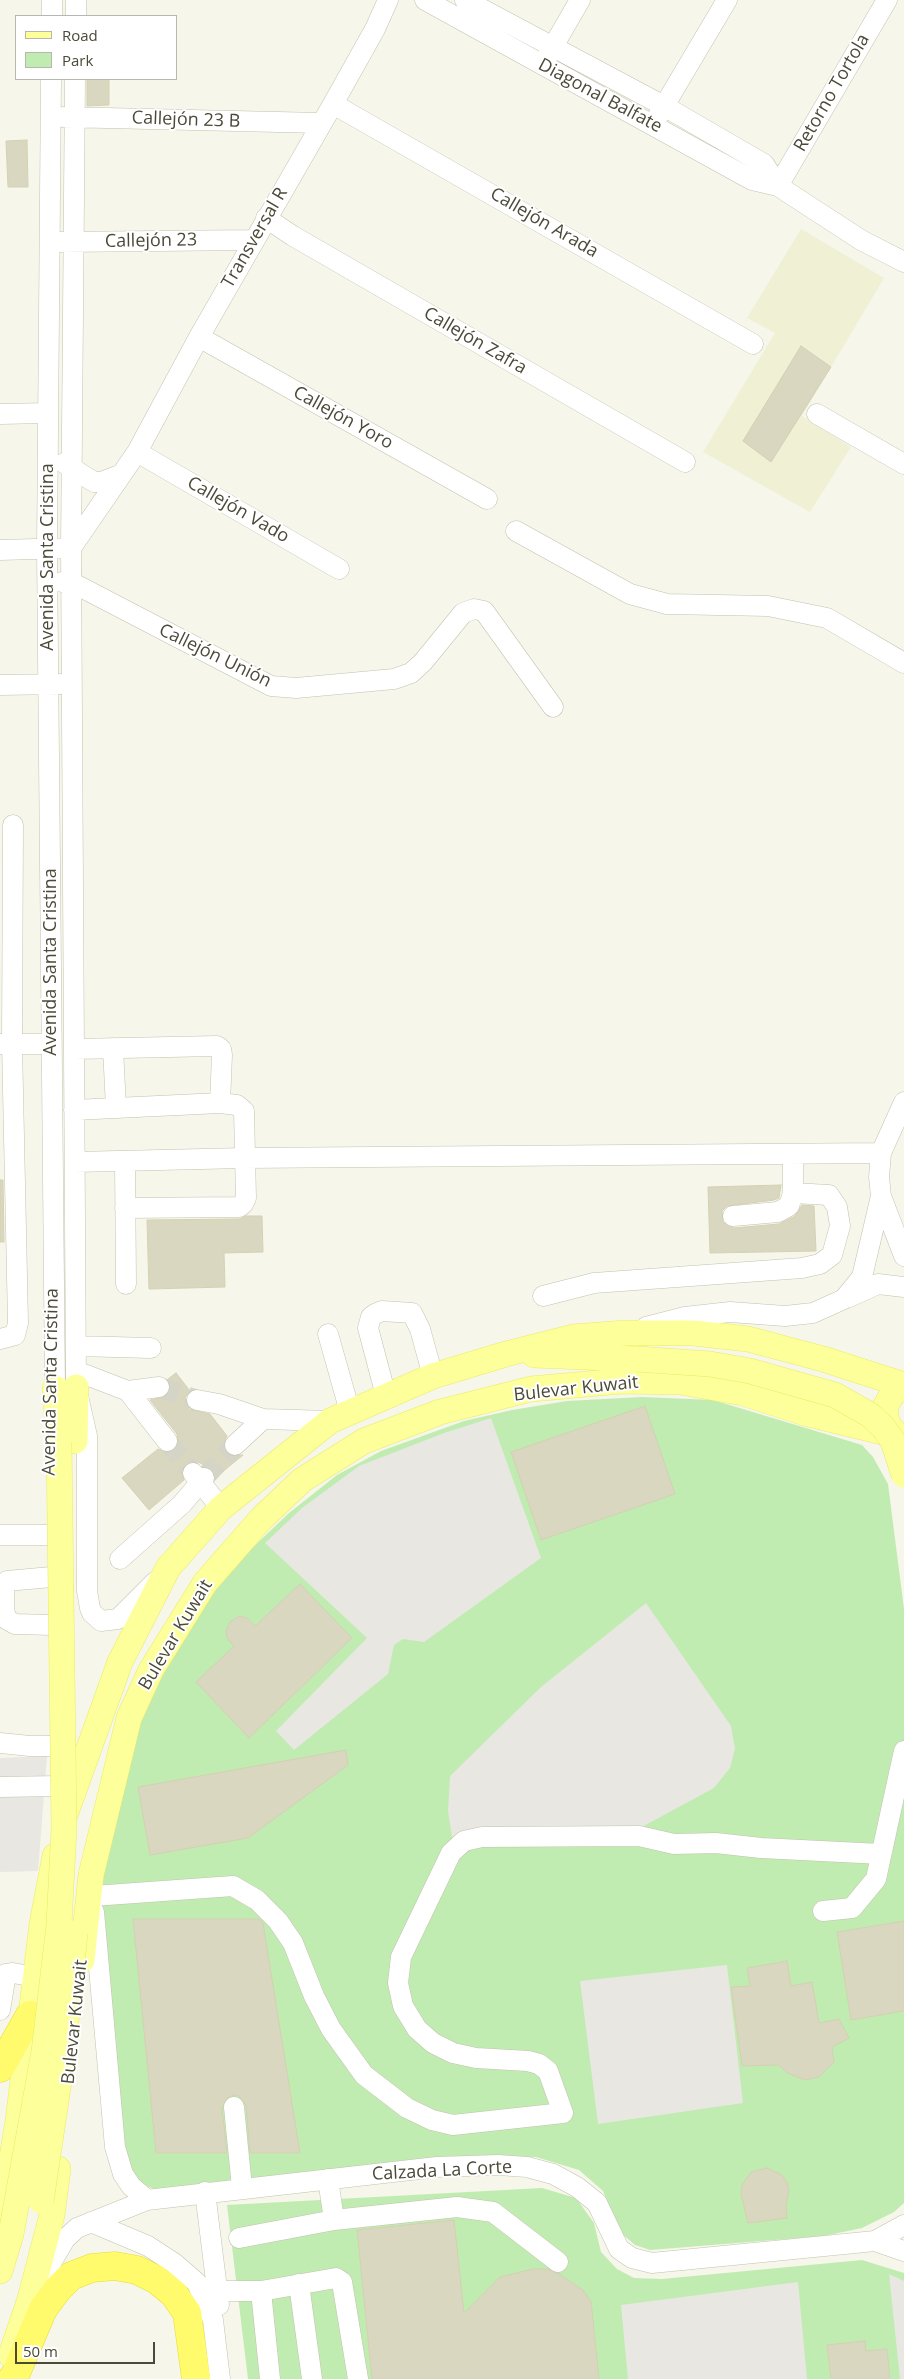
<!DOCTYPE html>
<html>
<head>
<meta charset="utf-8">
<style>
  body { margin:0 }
  #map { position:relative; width:904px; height:2379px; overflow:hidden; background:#f6f6eb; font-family:"Open Sans",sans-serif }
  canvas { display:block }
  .legend { position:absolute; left:15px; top:15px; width:162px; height:65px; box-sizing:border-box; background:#fff; border:1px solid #b7b7af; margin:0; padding:6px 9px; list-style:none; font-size:15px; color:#4b4a38 }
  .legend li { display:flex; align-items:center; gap:10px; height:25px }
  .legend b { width:25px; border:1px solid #b7b7af }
  .scale { position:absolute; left:15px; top:2342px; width:140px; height:22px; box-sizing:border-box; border:2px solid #4b4a38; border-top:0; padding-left:6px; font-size:15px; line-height:18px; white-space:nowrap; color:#4b4a38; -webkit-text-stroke:4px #fff; paint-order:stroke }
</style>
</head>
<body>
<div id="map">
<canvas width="904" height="2379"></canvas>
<ul class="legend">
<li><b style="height:6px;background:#fdff9b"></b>Road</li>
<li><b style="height:14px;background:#c0ecb2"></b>Park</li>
</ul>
<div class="scale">50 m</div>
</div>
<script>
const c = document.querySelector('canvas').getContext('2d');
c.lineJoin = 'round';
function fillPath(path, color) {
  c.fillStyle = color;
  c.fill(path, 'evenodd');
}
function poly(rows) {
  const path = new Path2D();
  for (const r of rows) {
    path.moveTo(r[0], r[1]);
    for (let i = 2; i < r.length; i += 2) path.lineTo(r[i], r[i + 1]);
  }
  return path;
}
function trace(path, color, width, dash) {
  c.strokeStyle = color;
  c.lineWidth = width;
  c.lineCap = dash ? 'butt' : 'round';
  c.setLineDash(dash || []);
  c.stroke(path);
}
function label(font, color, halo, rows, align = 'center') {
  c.font = font + ' "Open Sans",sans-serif';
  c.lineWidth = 4;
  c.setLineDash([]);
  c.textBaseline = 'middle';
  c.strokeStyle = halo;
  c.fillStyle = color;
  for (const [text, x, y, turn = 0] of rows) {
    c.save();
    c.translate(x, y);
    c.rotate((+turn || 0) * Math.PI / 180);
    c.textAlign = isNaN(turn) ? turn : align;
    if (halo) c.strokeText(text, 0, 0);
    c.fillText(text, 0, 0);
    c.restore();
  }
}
fillPath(poly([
  [801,229,884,278,802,416,851,447,810,512,703,452,775,333,747,318]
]), '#eff0d4');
fillPath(poly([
  [642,1397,713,1400,862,1445,873,1457,888,1484,904,1609,904,2203,894,2212,862,2228,824,2236,650,2250,635,2245,620,2232,603,2191,579,2170,536,2157,450,2156,159,2191,149,2187,135,2178,123,2160,97,1876,137,1726,173,1648,227,1572,289,1513,337,1475,381,1451,464,1421,512,1410,567,1401],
  [542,2188,576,2198,594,2223,601,2252,617,2269,634,2278,662,2279,862,2260,904,2273,904,2379,248,2379,227,2205]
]), '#c0ecb2');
fillPath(poly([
  [491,1418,541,1558,424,1642,403,1639,394,1645,388,1674,294,1750,276,1731,367,1638,265,1543,302,1508,359,1466,444,1433],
  [646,1603,731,1726,735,1749,730,1768,714,1788,640,1828,452,1837,448,1811,450,1776,541,1687],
  [47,1756,38,1871,0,1872,0,1758],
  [727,1965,743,2103,598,2124,580,1981],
  [889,2274,904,2281,904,2379,900,2379],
  [798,2282,807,2379,628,2379,621,2305]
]), '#e8e7e2');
const building = poly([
  [87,79,109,79,109,105,87,106,87,79],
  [27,140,28,187,8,187,6,141,27,140],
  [801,346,831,367,771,462,743,441,801,346],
  [0,1180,3,1180,4,1242,0,1242,0,1180],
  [781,1185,779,1198,774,1200,727,1206,722,1211,723,1222,734,1228,779,1224,795,1216,802,1205,814,1206,816,1251,710,1253,708,1187,781,1185],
  [246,1216,262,1216,263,1252,224,1253,225,1287,149,1289,147,1220,239,1219,246,1216],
  [176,1373,190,1391,185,1398,189,1409,210,1414,227,1436,224,1442,227,1453,232,1456,243,1455,216,1477,212,1469,198,1462,186,1463,182,1469,184,1480,149,1510,122,1478,158,1449,168,1453,178,1446,177,1434,150,1400,167,1396,171,1386,168,1379,176,1373],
  [645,1406,675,1494,541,1540,511,1452,645,1406],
  [300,1584,352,1638,249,1738,196,1682,234,1646,227,1638,226,1631,230,1622,239,1616,247,1618,255,1626,300,1584],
  [346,1750,348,1765,248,1838,150,1855,138,1787,346,1750],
  [133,1919,259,1919,263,1923,300,2153,250,2153,246,2105,239,2096,233,2095,227,2098,222,2108,227,2153,156,2153,133,1919],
  [904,1921,904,2011,851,2020,837,1932,904,1921],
  [787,1961,791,1986,812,1982,819,2023,839,2019,849,2038,832,2047,834,2062,819,2077,805,2080,787,2073,779,2065,742,2066,731,1987,750,1986,747,1968,787,1961],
  [767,2168,782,2175,787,2182,789,2190,786,2205,787,2218,748,2223,741,2194,742,2185,751,2172,767,2168],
  [454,2220,464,2313,500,2277,533,2269,548,2269,559,2274,583,2290,591,2301,599,2379,372,2379,357,2230,454,2220],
  [865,2341,866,2351,887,2349,890,2379,831,2379,827,2345,865,2341]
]);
fillPath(building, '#d9d7c0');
trace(building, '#d4d1b2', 1);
trace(poly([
  [159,1387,197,1400],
  [167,1441,193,1473],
  [204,1478,235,1445]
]), '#d4d4c7', 20, [20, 10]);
const minor = poly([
  [425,0,752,180,778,186,861,240,904,262],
  [465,0,664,106,764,164,778,186],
  [52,16,52,0],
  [76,16,76,0],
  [547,57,580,0],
  [51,79,47,549,55,1388,53,1402],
  [75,79,71,548,76,1387,87,1436,87,1591,90,1608,92,1613,101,1621,118,1619,155,1582],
  [333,104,753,344],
  [63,117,321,123],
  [657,118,727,0],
  [778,186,887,0],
  [266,218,293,236,685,462],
  [61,242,253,240],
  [199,337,487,499],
  [0,414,47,413],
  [817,414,904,464],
  [137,452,339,569],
  [64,463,94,482,101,482,122,474],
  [516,531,630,594,667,604,768,606,827,618,904,663],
  [0,550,71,548,137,452,199,337,333,104,375,29,388,0],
  [62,582,73,583,271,686,296,688,394,679,411,673,423,662,463,613,474,609,484,611,553,707],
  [0,685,60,684],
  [0,1044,51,1044],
  [113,1048,116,1108],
  [74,1049,217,1046,221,1049,222,1055,220,1103,74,1110],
  [904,1102,881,1153,879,1177,881,1196,904,1256],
  [125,1161,126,1284],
  [75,1162,244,1158,881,1153],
  [125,1208,239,1207,243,1204,246,1198,244,1111,237,1105,220,1103],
  [733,1216,778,1212,789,1206,793,1193,793,1154],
  [543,1296,594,1283,802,1268,820,1264,832,1255,840,1226,837,1207,829,1195,793,1193],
  [849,1297,878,1284,904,1287],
  [646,1327,685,1317,730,1312,785,1316,813,1313,844,1299,862,1277,881,1196],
  [328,1334,350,1412],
  [0,1339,15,1335,18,1323,12,1044,13,825],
  [76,1346,151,1348],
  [76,1371,128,1391,159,1387],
  [128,1391,167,1441],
  [386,1396,368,1328,371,1317,375,1314,382,1311,412,1313,420,1329,433,1376],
  [197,1400,219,1404,263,1419,330,1421],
  [235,1445,263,1419],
  [193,1473,221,1508],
  [0,1535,50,1535],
  [120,1559,182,1504,204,1478],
  [51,1577,7,1581,4,1585,4,1608,6,1619,15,1624,52,1625],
  [0,1743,30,1746,56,1746],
  [0,1787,58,1786],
  [93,1896,233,1886,257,1900,278,1921,293,1943,314,1996,331,2029,364,2075,407,2108,432,2120,453,2125,563,2113,548,2071,539,2064,528,2061,476,2058,453,2053,433,2043,417,2029,403,2006,398,1983,401,1957,451,1853,464,1841,482,1837,639,1836,674,1844,716,1843,761,1848,881,1854],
  [823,1911,852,1908,876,1879,904,1751],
  [94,1912,115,2147,123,2174,131,2186,147,2200],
  [0,2010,6,1974,13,1973,35,1977],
  [234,2107,242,2188],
  [328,2179,334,2220],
  [205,2192,219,2305],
  [91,2222,148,2246,174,2263,197,2283,213,2320,220,2379],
  [239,2238,334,2220,457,2207,493,2212,558,2262],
  [875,2241,904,2251],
  [40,2282,65,2239,77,2228,147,2200,437,2167,498,2165,527,2167,553,2174,577,2187,597,2203,619,2249,632,2258,652,2263,875,2241,904,2225],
  [299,2284,312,2379],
  [218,2291,261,2291,336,2278,342,2282,358,2379],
  [261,2291,270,2379]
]);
const major = poly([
  [534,1355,637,1359],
  [55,1388,59,1443],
  [898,1436,887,1424,885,1407,893,1393,904,1387],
  [75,1441,76,1387],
  [65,1815,120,1662,168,1568,221,1508,330,1421,433,1376,506,1354,573,1337,626,1333,694,1333,748,1339,823,1359,904,1385],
  [82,1960,91,1875,129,1718,151,1670,205,1583,261,1519,302,1480,364,1441,440,1412,531,1389,621,1381,681,1382,743,1393,805,1413,899,1436],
  [3,2212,18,2121,42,1924,55,1856],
  [0,2271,11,2234],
  [11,2355,30,2299,52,2215,58,2169]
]);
const highway = poly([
  [0,2068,30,2015],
  [12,2379,16,2373,43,2309,58,2289,71,2276,92,2268,115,2266,137,2270,157,2280,174,2294,187,2313,196,2379]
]);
trace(minor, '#c3c2ad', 21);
trace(major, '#eaeb64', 26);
trace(highway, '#e7dc34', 29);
trace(minor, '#fff', 20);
trace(major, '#fdff9b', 25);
trace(highway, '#fffb6d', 28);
const majorBridge = poly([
  [637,1359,710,1364,750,1371,835,1395,870,1415,883,1427,893,1441,904,1475],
  [41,2201,62,2061,75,1933],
  [11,2234,44,2052,59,1925,64,1828,59,1443]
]);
trace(majorBridge, '#eaeb64', 26, []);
trace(majorBridge, '#fdff9b', 25);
label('18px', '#4b4a38', '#fff', [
  ["Retorno Tortola",832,93,-60],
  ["Diagonal Balfate",600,96,28],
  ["Callejón 23 B",186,120,2],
  ["Callejón Arada",544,223,30],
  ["Transversal R",255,238,-60],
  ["Callejón 23",151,241,-1],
  ["Callejón Zafra",475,341,30],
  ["Callejón Yoro",343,418,29],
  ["Callejón Vado",238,510,30],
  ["Avenida Santa Cristina",48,557,-90],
  ["Callejón Unión",215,656,26],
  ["Avenida Santa Cristina",51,962,-90],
  ["Avenida Santa Cristina",51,1382,-89],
  ["Bulevar Kuwait",576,1389,-6],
  ["Bulevar Kuwait",176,1635,-59],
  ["Bulevar Kuwait",75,2022,-84],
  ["Calzada La Corte",442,2171,-3]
]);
</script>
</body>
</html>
